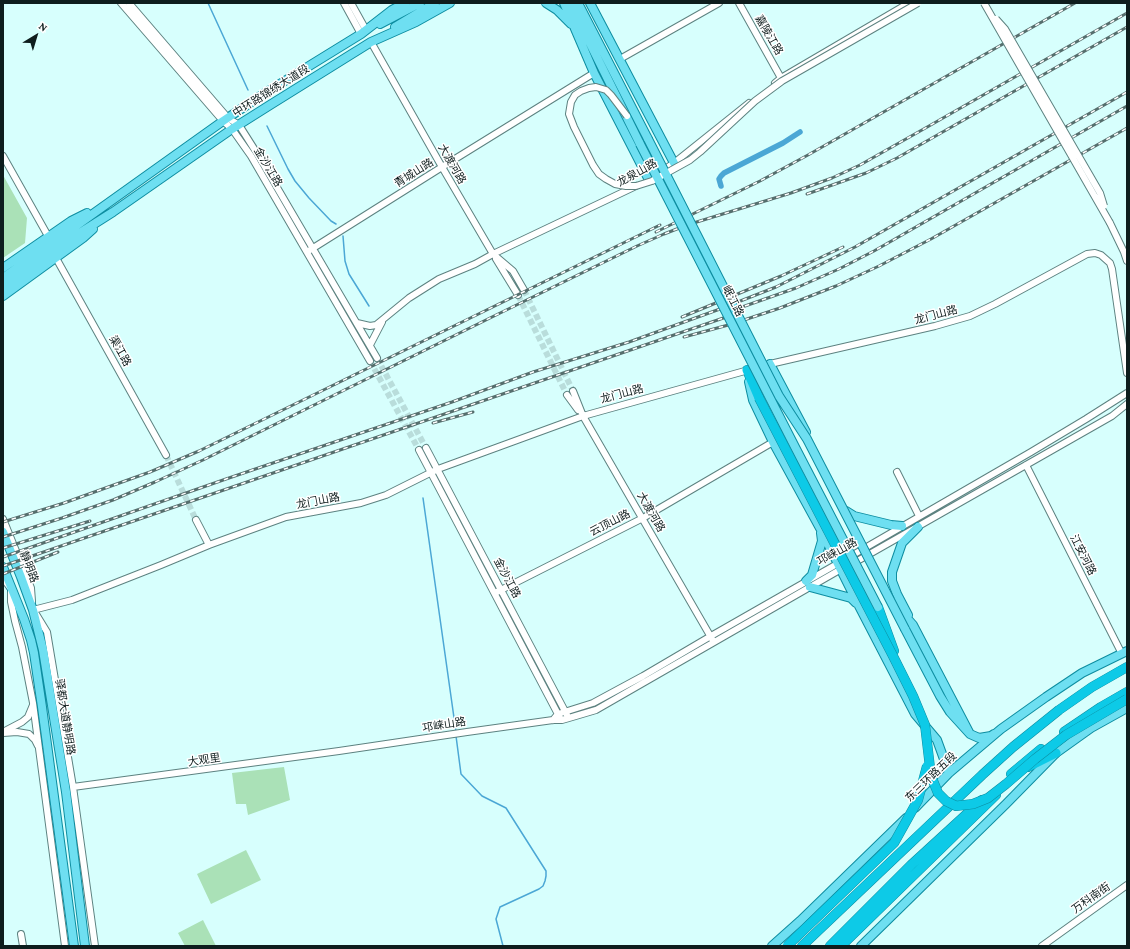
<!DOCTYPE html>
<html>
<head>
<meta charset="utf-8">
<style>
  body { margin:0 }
  #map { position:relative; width:1130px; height:949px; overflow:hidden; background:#d7fffd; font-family:"Crimson Pro",serif }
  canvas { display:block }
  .frame { position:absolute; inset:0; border:4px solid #0e1d1d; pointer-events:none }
  .north { position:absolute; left:16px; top:16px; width:40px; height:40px; -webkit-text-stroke:3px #fff; paint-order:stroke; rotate:38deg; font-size:11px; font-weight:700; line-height:16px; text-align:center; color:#0e1d1d }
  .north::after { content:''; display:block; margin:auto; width:14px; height:18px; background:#0e1d1d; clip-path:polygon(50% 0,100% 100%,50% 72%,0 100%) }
</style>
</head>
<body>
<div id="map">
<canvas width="1130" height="949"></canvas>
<div class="frame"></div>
<div class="north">N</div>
</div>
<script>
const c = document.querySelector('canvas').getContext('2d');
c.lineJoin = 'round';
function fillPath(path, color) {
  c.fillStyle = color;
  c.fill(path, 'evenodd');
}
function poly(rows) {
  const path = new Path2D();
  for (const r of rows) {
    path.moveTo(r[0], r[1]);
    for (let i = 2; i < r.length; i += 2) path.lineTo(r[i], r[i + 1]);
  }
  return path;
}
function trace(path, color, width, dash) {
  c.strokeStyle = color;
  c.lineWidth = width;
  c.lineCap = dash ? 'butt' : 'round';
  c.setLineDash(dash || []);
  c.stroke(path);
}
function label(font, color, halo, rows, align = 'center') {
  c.font = font + ' "Crimson Pro","Noto Sans SC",serif';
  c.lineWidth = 3;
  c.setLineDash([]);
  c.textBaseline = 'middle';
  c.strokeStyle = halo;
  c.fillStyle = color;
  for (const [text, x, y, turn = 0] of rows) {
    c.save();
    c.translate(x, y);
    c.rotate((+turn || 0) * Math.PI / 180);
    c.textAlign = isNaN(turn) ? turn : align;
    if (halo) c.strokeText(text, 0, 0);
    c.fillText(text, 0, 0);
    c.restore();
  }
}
fillPath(poly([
  [3,175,27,218,25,243,3,258],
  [284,767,290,800,248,815,246,804,236,804,232,773],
  [246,850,261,880,211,904,197,874],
  [203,920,216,946,185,946,178,933]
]), '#aae1b7');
trace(poly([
  [208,3,248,90],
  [267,126,288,169,295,181,309,198,331,221,336,224],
  [343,236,345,261,349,274,369,306],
  [423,498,456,732],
  [456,736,461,774,482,796,506,808,546,871,546,876,545,881,543,886,539,889,500,907,496,919,503,946]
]), '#4ba7d5', 1.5);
trace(poly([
  [721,186,719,179,721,176,724,173,783,143,800,132]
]), '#4ba7d5', 5.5);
trace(poly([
  [524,290,573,391],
  [518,295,567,395],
  [377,358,426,448],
  [370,361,419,450],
  [166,455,196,520]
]), '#b9dddb', 6, [6, 3]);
const minor = poly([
  [121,3,223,121,232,129,251,156,370,361],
  [129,3,228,118,239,125,258,155,377,358],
  [344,3,361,34],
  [351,3,366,30],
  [739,3,781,78],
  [371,42,442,167,493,254,513,271,524,290],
  [620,59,719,3],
  [775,83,781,78,909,3],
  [3,156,48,236],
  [653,177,674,163,749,103],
  [1110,223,1124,252,1127,261],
  [310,250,442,167,594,73],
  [56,258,166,455],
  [496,259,518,295],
  [357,323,370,326,376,325,409,298,439,279,475,264,493,254,636,186],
  [370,345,382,322],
  [573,391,583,416,712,639],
  [567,395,578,410],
  [426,448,567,715],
  [419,450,560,718],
  [1026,465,1122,654],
  [897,472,919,516],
  [3,519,31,588,32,601],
  [196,520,209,545],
  [852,564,1026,465,1112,416,1127,404],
  [3,578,11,589,11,602,15,621,22,647,33,703,65,946],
  [495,593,643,518,773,442],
  [33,610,72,600,161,565,209,545,286,517,361,503,386,495,438,469,583,416,770,364,935,326,970,316,995,304,1087,254,1095,253,1101,255,1110,263,1112,269,1127,373],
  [36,614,47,632,73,787,95,946],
  [553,720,558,714,593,703,643,676,711,636,865,548,1031,452,1086,419,1127,393],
  [3,732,22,722,28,717,33,705],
  [3,733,17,732,29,734,35,740,38,746],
  [73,787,339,751,467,732,553,720,562,720,569,718,596,710,843,568],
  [21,934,23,946],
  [1042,946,1127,885]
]);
const major = poly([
  [546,3,557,10,571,24],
  [564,3,594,73,649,180],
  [570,3,640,144],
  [578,3,648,139],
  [590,3,674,163],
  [380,24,420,3],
  [395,27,435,3],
  [3,268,71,221,87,213],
  [3,278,223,121,262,95,361,34,392,10,405,3],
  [3,287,72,238,113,212,232,129,270,105,371,42,416,22,450,3],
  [3,296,83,238,93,229],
  [770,364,806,432],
  [749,382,753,400,773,442,820,528,858,604,915,714,937,740,949,773],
  [846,511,854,516,891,525,902,526],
  [3,532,21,577,33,610,43,650,66,792,85,946],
  [3,567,24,619,31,640,34,653,42,707,74,946],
  [806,581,812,575,822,541,821,533],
  [810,587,851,598,856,603],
  [894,602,897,607,913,625,970,734],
  [908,615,897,594,892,581,892,572,902,543,918,527],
  [905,629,940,696,950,712,970,734,979,738,991,736,994,734],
  [915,808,949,773,1001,729,1046,697,1082,673,1127,651],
  [772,946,800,921,906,818],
  [861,946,1006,804,1056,753,1091,728,1127,708]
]);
const highway = poly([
  [747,370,759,398],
  [878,607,894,651],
  [1064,732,1101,707,1127,692],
  [1028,767,1056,753],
  [1011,774,1041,749],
  [802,946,982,775,1013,747,1059,710,1092,687,1127,667],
  [830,946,911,865,982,800],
  [841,946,996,795]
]);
trace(minor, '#5d8280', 8);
trace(major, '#0d8da0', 10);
trace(highway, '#0d8da0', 10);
trace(minor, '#fff', 6);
trace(major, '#6edff1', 8);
trace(highway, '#0dcae7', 9);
const rail = poly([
  [807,194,866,173,897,158,1127,27],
  [656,232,760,181,808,155,1075,3],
  [728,312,796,288,839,269,874,251,1127,106],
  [682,317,781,276,843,247],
  [684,337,732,324,780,308,836,286,879,266,931,239,1127,128],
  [433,423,473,412],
  [3,522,64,503,111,486,150,472,199,451,660,225],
  [3,537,62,518,113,500,155,482,203,460,492,317,637,246,664,234,687,225,791,193,832,178,860,165,929,126,1127,13],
  [3,548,90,521],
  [3,557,226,479,452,402,533,372,629,342,720,309,776,287,855,247,1127,92],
  [3,566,735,314],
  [3,574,58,552]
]);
trace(rail, '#566e6d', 3);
trace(rail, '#fff', 1.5, [4.5]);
const minorBridge = poly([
  [984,3,1110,223],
  [996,19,1005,29,1100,193,1104,206],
  [627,116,611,95,606,90,596,87,589,88,581,91,575,95,571,102,569,114,574,127,593,165,599,174,606,179,615,184,626,186,636,186,652,181,690,160,700,152,755,101,782,81,918,3]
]);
const majorBridge = poly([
  [648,139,779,396,807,439,905,629],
  [640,144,795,447,878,607]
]);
const highwayBridge = poly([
  [759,398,893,656,913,696,925,725,931,776,938,793,946,801,956,806,973,804,988,798,1006,784,1035,759,1066,735,1127,699],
  [787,946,894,843,918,800,927,766]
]);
trace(minorBridge, '#5d8280', 8, []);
trace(majorBridge, '#0d8da0', 10, []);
trace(highwayBridge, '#0d8da0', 10, []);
trace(minorBridge, '#fff', 6);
trace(majorBridge, '#6edff1', 8);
trace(highwayBridge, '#0dcae7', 9);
label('11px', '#0e1d1d', '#fff', [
  ["嘉陵江路",769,35,60],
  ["中环路锦绣大道段",271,91,-32],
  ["大渡河路",452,164,60],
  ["金沙江路",268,167,59],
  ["青城山路",414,173,-32],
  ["龙泉山路",637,173,-29],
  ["岷江路",733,301,63],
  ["龙门山路",936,315,-15],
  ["渠江路",120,351,61],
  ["龙门山路",622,394,-15],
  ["龙门山路",318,501,-11],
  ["大渡河路",651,512,60],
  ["云顶山路",610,523,-27],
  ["邛崃山路",837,552,-29],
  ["江安河路",1083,555,63],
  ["静明路",29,567,69],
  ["金沙江路",507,578,62],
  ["驿都大道静明路",65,717,81],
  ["邛崃山路",444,725,-9],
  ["大观里",204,760,-8],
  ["东三环路五段",931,777,-44],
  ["万科南街",1091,898,-35]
]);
</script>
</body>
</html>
